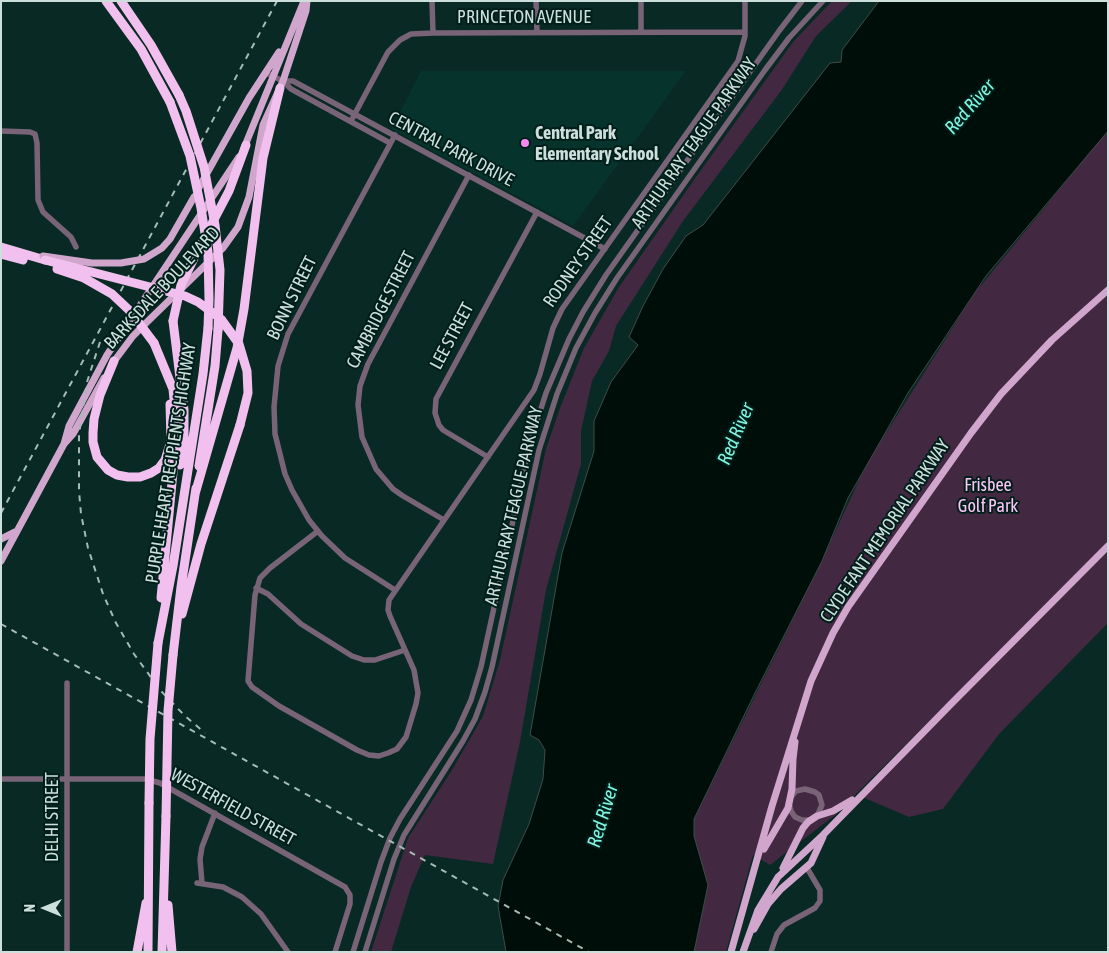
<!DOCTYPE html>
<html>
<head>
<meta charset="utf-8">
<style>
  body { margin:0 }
  #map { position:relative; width:1109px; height:953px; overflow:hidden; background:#082924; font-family:"Asap Condensed",sans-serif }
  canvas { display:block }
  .frame { position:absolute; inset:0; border:2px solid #cddfdb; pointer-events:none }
  .north { position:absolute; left:20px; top:883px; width:50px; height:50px; -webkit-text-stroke:4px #001f1a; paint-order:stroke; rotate:270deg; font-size:14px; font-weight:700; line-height:20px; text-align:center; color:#cddfdb }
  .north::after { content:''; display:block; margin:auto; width:18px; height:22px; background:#cddfdb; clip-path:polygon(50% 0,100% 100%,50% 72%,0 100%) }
</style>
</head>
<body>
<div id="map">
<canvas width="1109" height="953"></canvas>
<div class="frame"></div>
<div class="north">N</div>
</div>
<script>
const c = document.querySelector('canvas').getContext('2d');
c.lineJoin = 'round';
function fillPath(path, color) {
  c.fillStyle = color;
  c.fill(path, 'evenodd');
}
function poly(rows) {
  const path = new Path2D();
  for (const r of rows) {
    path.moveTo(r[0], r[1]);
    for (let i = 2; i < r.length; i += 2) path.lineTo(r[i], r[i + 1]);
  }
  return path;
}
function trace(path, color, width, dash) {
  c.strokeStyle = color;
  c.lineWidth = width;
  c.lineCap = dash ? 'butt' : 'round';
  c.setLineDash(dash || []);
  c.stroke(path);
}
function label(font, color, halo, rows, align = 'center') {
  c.font = font + ' "Asap Condensed",sans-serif';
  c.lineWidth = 4;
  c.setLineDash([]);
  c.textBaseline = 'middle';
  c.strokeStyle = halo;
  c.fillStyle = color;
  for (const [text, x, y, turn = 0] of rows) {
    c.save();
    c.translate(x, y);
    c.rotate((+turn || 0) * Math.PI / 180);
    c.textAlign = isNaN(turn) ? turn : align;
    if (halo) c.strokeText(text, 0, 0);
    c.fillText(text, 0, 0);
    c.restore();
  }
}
fillPath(poly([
  [421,71,686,71,573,226,391,129]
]), '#06342d');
fillPath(poly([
  [832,1,852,1,816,36,781,91,683,221,616,326,609,351,592,381,581,431,581,464,546,590,520,742,493,864,425,855,411,887,391,952,371,952,408,838,452,770,483,716,500,660,546,449,560,408,584,348,619,287,696,177,793,42],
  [1108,130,1108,543,834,816,770,865,753,855,726,952,694,952,708,885,694,836,694,819,817,571,867,463,974,294],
  [1108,551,1108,623,999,734,943,809,909,817,860,796]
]), '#432841');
const water = poly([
  [879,1,1108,1,1108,131,986,276,908,393,848,498,822,561,755,693,694,819,694,836,708,885,694,952,506,952,498,906,503,880,529,824,543,779,545,750,539,740,530,735,562,553,594,451,594,421,611,382,638,345,629,337,643,306,663,269,686,236,703,225,830,63,841,62,842,50,879,1]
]);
fillPath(water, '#000e0a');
trace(water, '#3e4d49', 1);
trace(poly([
  [432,1,433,33],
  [536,1,537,32],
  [641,1,641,32],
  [266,73,283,81,291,89,390,143],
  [283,81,293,81,605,249],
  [351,121,388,52,400,40,411,34,433,33,745,32],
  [1,131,30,132,35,134,37,143,38,200,43,212,71,237,76,247],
  [395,135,288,334,278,366,274,407,275,434,285,474,292,490,309,520,322,536,345,558,395,590],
  [488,457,443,430,439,425,435,413,436,399,537,212],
  [444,520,403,496,393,489,376,469,362,437,358,405,360,386,368,364,469,175],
  [318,531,270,568,260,578,255,595,248,681,252,687,279,706,357,750,369,755,379,756,388,753,397,749,406,737,416,704,418,693,414,670,390,616,388,610,389,600,534,390,540,374,553,328,562,309,738,61,745,36,745,1],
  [256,588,268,594,301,624,352,656,364,660,375,660,405,650],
  [1,779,146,779,160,783,345,887,350,895,350,904,335,952],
  [791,797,796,791,805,789,815,792,819,795,822,805,817,816],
  [789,803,791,811,795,817,802,820,810,820],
  [197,883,223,887,242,897,261,914,288,952],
  [202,883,200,859,202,847,215,813],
  [67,952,67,683],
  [353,952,381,862,390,838,400,819,457,731,471,700,481,667,530,443,546,393,569,339,583,312,606,275,779,31,802,1],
  [365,952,394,859,404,835,463,741,475,719,485,692,492,667,539,450,557,394,576,348,595,313,617,278,765,70,789,38,823,1],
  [771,952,777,934,784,925,815,908,820,901,820,890,807,868]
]), '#786476', 5.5);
trace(poly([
  [244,148,304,1],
  [197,191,249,98,279,52],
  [112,364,133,336,147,322,223,248,238,227,249,197,263,125,283,81,306,11,307,1],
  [65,443,73,434,104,378],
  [1,539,15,532],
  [1,561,64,444,69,426,107,355,239,157],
  [764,849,788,808,792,789,793,759,795,742],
  [783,868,803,828,808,822,817,816,833,811,852,800],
  [754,929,768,904,781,889,811,863,823,837],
  [731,952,772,806,811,681,833,633,848,607,971,433,1001,394,1052,340,1108,290],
  [743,952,758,910,778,877,823,835,949,706,1108,546]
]), '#d0a6cc', 7);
trace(poly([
  [106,1,141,49,170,102],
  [121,1,151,45,179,95],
  [1,247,45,260],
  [197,252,229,191,246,145],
  [1,254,23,260],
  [173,321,184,410,184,438,180,465],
  [154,343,173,389,177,430,161,598],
  [114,361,100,395,94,419,93,433,93,442,97,457,108,470,117,475,128,477,140,477,151,473,159,468,165,460,171,441,170,404],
  [199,466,215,366,218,330],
  [195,494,237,348,244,309,263,158,280,88],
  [182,614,201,544,240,425],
  [158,643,173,566,203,374,208,328],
  [173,655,181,587,196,488],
  [168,905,172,952],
  [137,952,146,903],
  [148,952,149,803],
  [162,952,166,816]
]), '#f2c0ee', 9);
trace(poly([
  [100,342,87,382,79,434,79,491,81,514,88,548,103,594,116,623,134,654,161,691,185,716,205,733],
  [1,513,277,1],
  [1,624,589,952]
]), '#a6bbb6', 2, [6, 6]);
trace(poly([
  [43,256,92,263,121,263,144,259,162,248,170,239,194,197]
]), '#d0a6cc', 7);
trace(poly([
  [179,95,186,111,204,167,215,225,220,270,218,330],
  [170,102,190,156,201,208,208,252,209,299,208,328],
  [45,260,185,296,198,302,221,319,239,344,247,371,248,393,240,425],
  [57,269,84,278,112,294,130,311,154,343],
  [173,321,181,285,197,252],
  [149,803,150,739,158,643],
  [166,816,168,711,173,655]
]), '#f2c0ee', 9);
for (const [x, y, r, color] of [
  [525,143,5,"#f589ef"]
]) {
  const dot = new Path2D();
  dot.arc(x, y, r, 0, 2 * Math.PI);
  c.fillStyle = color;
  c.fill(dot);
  trace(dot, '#001f1a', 2);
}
label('18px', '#cddfdb', '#001f1a', [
  ["PRINCETON AVENUE",524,17],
  ["ARTHUR RAY TEAGUE PARKWAY",694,143,-55],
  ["CENTRAL PARK DRIVE",451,149,28],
  ["RODNEY STREET",578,262,-55],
  ["BARKSDALE BOULEVARD",162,288,-47],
  ["BONN STREET",292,298,-64],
  ["CAMBRIDGE STREET",381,310,-63],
  ["LEE STREET",452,336,-62],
  ["PURPLE HEART RECIPIENTS HIGHWAY",171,463,-81],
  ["ARTHUR RAY TEAGUE PARKWAY",514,506,-77],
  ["CLYDE FANT MEMORIAL PARKWAY",885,531,-56],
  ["WESTERFIELD STREET",233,807,29],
  ["DELHI STREET",52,817,-90]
]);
label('bold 18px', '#cddfdb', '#001f1a', [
  ["Central Park",535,133],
  ["Elementary School",535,154]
], 'left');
label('18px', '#fdc6f9', '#001f1a', [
  ["Frisbee",988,485],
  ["Golf Park",988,506]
]);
label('italic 19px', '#80f7e2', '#001f1a', [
  ["Red River",970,107,-49],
  ["Red River",736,434,-67],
  ["Red River",603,816,-73]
]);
</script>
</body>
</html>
